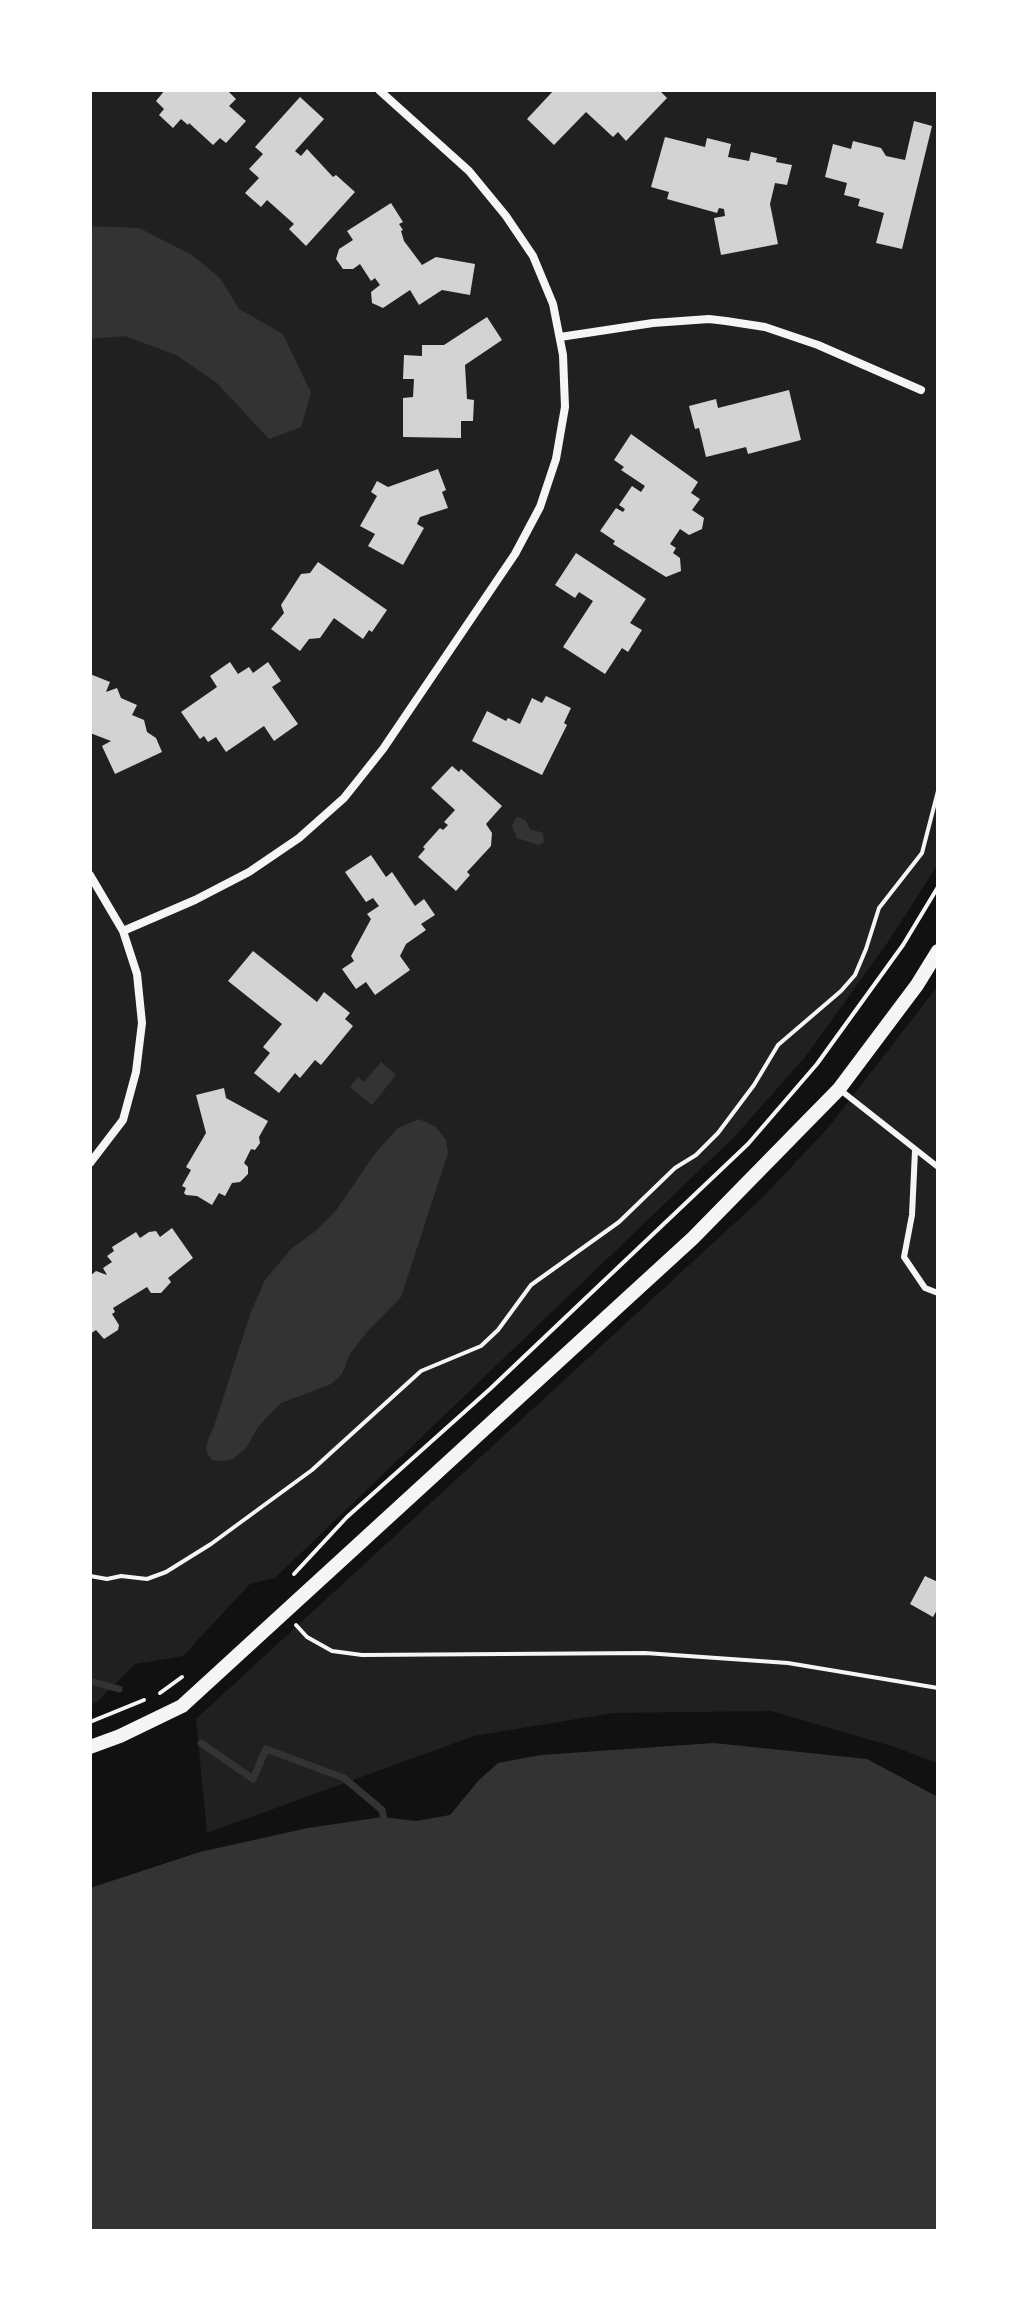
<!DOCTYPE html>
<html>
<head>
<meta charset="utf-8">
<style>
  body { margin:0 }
  #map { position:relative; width:1028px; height:2321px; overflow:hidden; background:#111; font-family:"Archivo Narrow",sans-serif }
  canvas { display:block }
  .frame { position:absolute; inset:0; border:92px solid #fff; pointer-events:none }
</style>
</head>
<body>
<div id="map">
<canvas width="1028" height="2321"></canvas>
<div class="frame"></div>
</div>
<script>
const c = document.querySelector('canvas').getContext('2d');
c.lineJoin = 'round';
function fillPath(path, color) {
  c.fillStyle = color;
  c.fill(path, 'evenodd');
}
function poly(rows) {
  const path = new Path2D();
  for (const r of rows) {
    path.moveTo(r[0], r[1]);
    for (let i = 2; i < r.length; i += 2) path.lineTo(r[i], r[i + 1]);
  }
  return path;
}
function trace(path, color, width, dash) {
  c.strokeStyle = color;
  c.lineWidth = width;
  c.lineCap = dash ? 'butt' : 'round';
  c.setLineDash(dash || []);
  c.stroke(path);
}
fillPath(poly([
  [90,90,938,90,938,864,890,939,806,1056,735,1136,275,1578,250,1584,183,1656,135,1664,99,1700,90,1705],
  [938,986,938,1764,898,1748,771,1711,613,1713,474,1736,207,1833,196,1719,763,1197,827,1129]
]), '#202020');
fillPath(poly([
  [90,226,139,228,192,255,220,278,239,309,283,334,311,393,301,427,269,439,217,383,176,355,125,336,90,339],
  [519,817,526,821,530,829,543,833,544,842,538,845,517,838,512,826,515,819],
  [381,1062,396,1075,372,1105,350,1087,358,1077,364,1082],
  [419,1119,436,1127,446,1140,448,1153,401,1297,367,1332,350,1354,342,1374,331,1384,281,1403,258,1427,246,1448,233,1459,223,1461,212,1460,206,1451,208,1440,214,1426,251,1312,265,1280,292,1248,317,1230,337,1209,374,1155,398,1128],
  [714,1743,867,1759,938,1797,938,2231,90,2231,90,1888,200,1852,308,1828,382,1817,416,1821,450,1815,479,1780,498,1763,541,1755]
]), '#333');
trace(poly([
  [90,1681,119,1689],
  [201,1743,253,1779,266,1749,344,1778,382,1810,385,1824]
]), '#333', 7);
fillPath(poly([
  [165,90,227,90,236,99,229,106,246,121,226,143,220,138,213,145,189,123,188,125,181,119,173,128,159,115,164,109,156,101],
  [554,90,659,90,667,98,626,141,618,132,613,137,586,112,554,145,527,119],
  [300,97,324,119,295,151,301,156,307,149,333,177,336,175,355,192,306,246,289,229,294,224,267,200,261,207,245,193,259,178,249,169,263,154,255,147],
  [914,121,932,126,902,249,876,243,884,213,858,206,860,199,844,195,847,183,825,177,833,144,851,149,853,141,881,148,886,156,905,160],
  [665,137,705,147,707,138,731,144,728,157,749,161,751,152,777,158,776,162,792,165,787,185,775,183,770,204,778,244,721,255,714,218,725,216,724,209,719,208,717,213,667,199,669,192,651,187],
  [391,203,403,222,399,224,403,230,401,231,404,241,422,265,436,257,475,264,470,295,442,290,419,305,410,290,383,308,372,303,371,292,380,285,375,278,371,281,360,264,353,269,343,269,336,259,339,249,353,240,347,231],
  [487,317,502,340,465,365,467,399,474,400,473,421,461,421,461,438,403,437,403,398,413,397,414,379,403,379,404,355,422,356,422,345,444,345],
  [789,390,801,440,748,454,746,447,706,457,699,428,695,429,689,406,716,399,718,408],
  [631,434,698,482,691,493,700,499,692,510,704,518,702,529,689,535,680,529,670,544,676,548,673,553,680,558,681,571,666,577,613,544,615,541,600,531,616,508,623,512,625,509,619,505,632,486,641,492,645,486,621,470,624,467,614,460],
  [438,469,446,490,442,492,448,508,420,517,417,524,424,528,403,565,368,546,375,534,360,526,377,496,371,492,377,481,388,487],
  [576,553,646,599,630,623,642,630,628,652,622,648,605,674,563,647,593,601,579,592,575,598,555,585],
  [318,562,387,610,372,632,369,630,363,639,334,618,320,638,309,639,300,651,271,629,284,613,281,605,301,574,310,573],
  [230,662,238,674,249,667,253,673,268,662,281,681,272,687,298,724,274,741,264,726,226,752,216,737,208,742,204,736,200,739,181,712,217,687,210,676],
  [90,674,110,682,106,692,117,688,121,698,137,705,132,715,144,720,147,732,156,738,162,752,115,774,102,746,111,741,90,733],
  [546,696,571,708,564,723,567,725,542,775,472,741,487,711,506,721,508,718,520,724,532,698,542,703],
  [452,766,459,772,461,769,502,806,486,824,492,833,491,846,467,872,470,875,456,891,418,857,425,849,423,847,440,828,443,830,448,825,444,822,455,810,431,788],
  [371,855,386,877,392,872,415,906,424,899,435,915,421,924,426,930,406,944,400,956,410,970,375,995,366,982,356,989,342,969,354,961,351,956,371,919,367,914,379,906,373,898,366,902,345,872],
  [253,951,317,1002,324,992,350,1013,345,1019,353,1026,321,1065,315,1060,300,1078,295,1073,279,1093,254,1073,270,1053,263,1047,282,1024,228,981],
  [224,1088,226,1098,268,1121,259,1137,260,1143,255,1150,251,1149,244,1163,248,1167,248,1174,240,1182,232,1183,225,1196,219,1193,212,1205,197,1196,186,1195,184,1193,186,1188,182,1186,191,1170,186,1167,206,1133,196,1095],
  [172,1228,193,1258,168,1278,171,1282,161,1293,151,1293,147,1287,113,1308,115,1312,112,1314,119,1325,118,1330,104,1339,96,1330,90,1334,90,1276,96,1271,107,1275,103,1268,112,1262,107,1256,114,1251,112,1247,136,1232,140,1238,149,1232,156,1231,160,1237],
  [925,1576,938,1582,938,1608,933,1617,910,1604]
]), '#d3d3d3');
trace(poly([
  [294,1574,347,1517,490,1389,748,1144,817,1064,903,945,938,887],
  [90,1576,107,1579,121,1576,147,1579,166,1572,211,1544,312,1470,421,1371,481,1346,498,1330,531,1285,619,1222,675,1168,696,1155,718,1133,754,1085,778,1045,841,991,855,975,866,949,879,908,922,853,938,791],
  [296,1625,307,1637,332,1651,362,1655,645,1653,788,1663,938,1688],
  [160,1693,182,1677],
  [90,1722,144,1700]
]), '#f5f5f5', 4);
trace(poly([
  [839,1089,938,1167],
  [915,1151,912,1215,904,1257,925,1288,938,1293]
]), '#f5f5f5', 6);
trace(poly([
  [560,337,653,323,709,319,726,321,765,327,818,345,921,390],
  [90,875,123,931,137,974,142,1023,136,1072,123,1120,90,1163],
  [123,931,195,900,249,872,299,838,344,798,383,749,515,554,540,507,556,459,565,407,563,355,553,304,533,256,506,216,469,171,379,90]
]), '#f5f5f5', 8);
trace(poly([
  [90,1747,120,1736,182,1706,693,1238,839,1089,917,985,938,951]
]), '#f5f5f5', 14);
</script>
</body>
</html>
